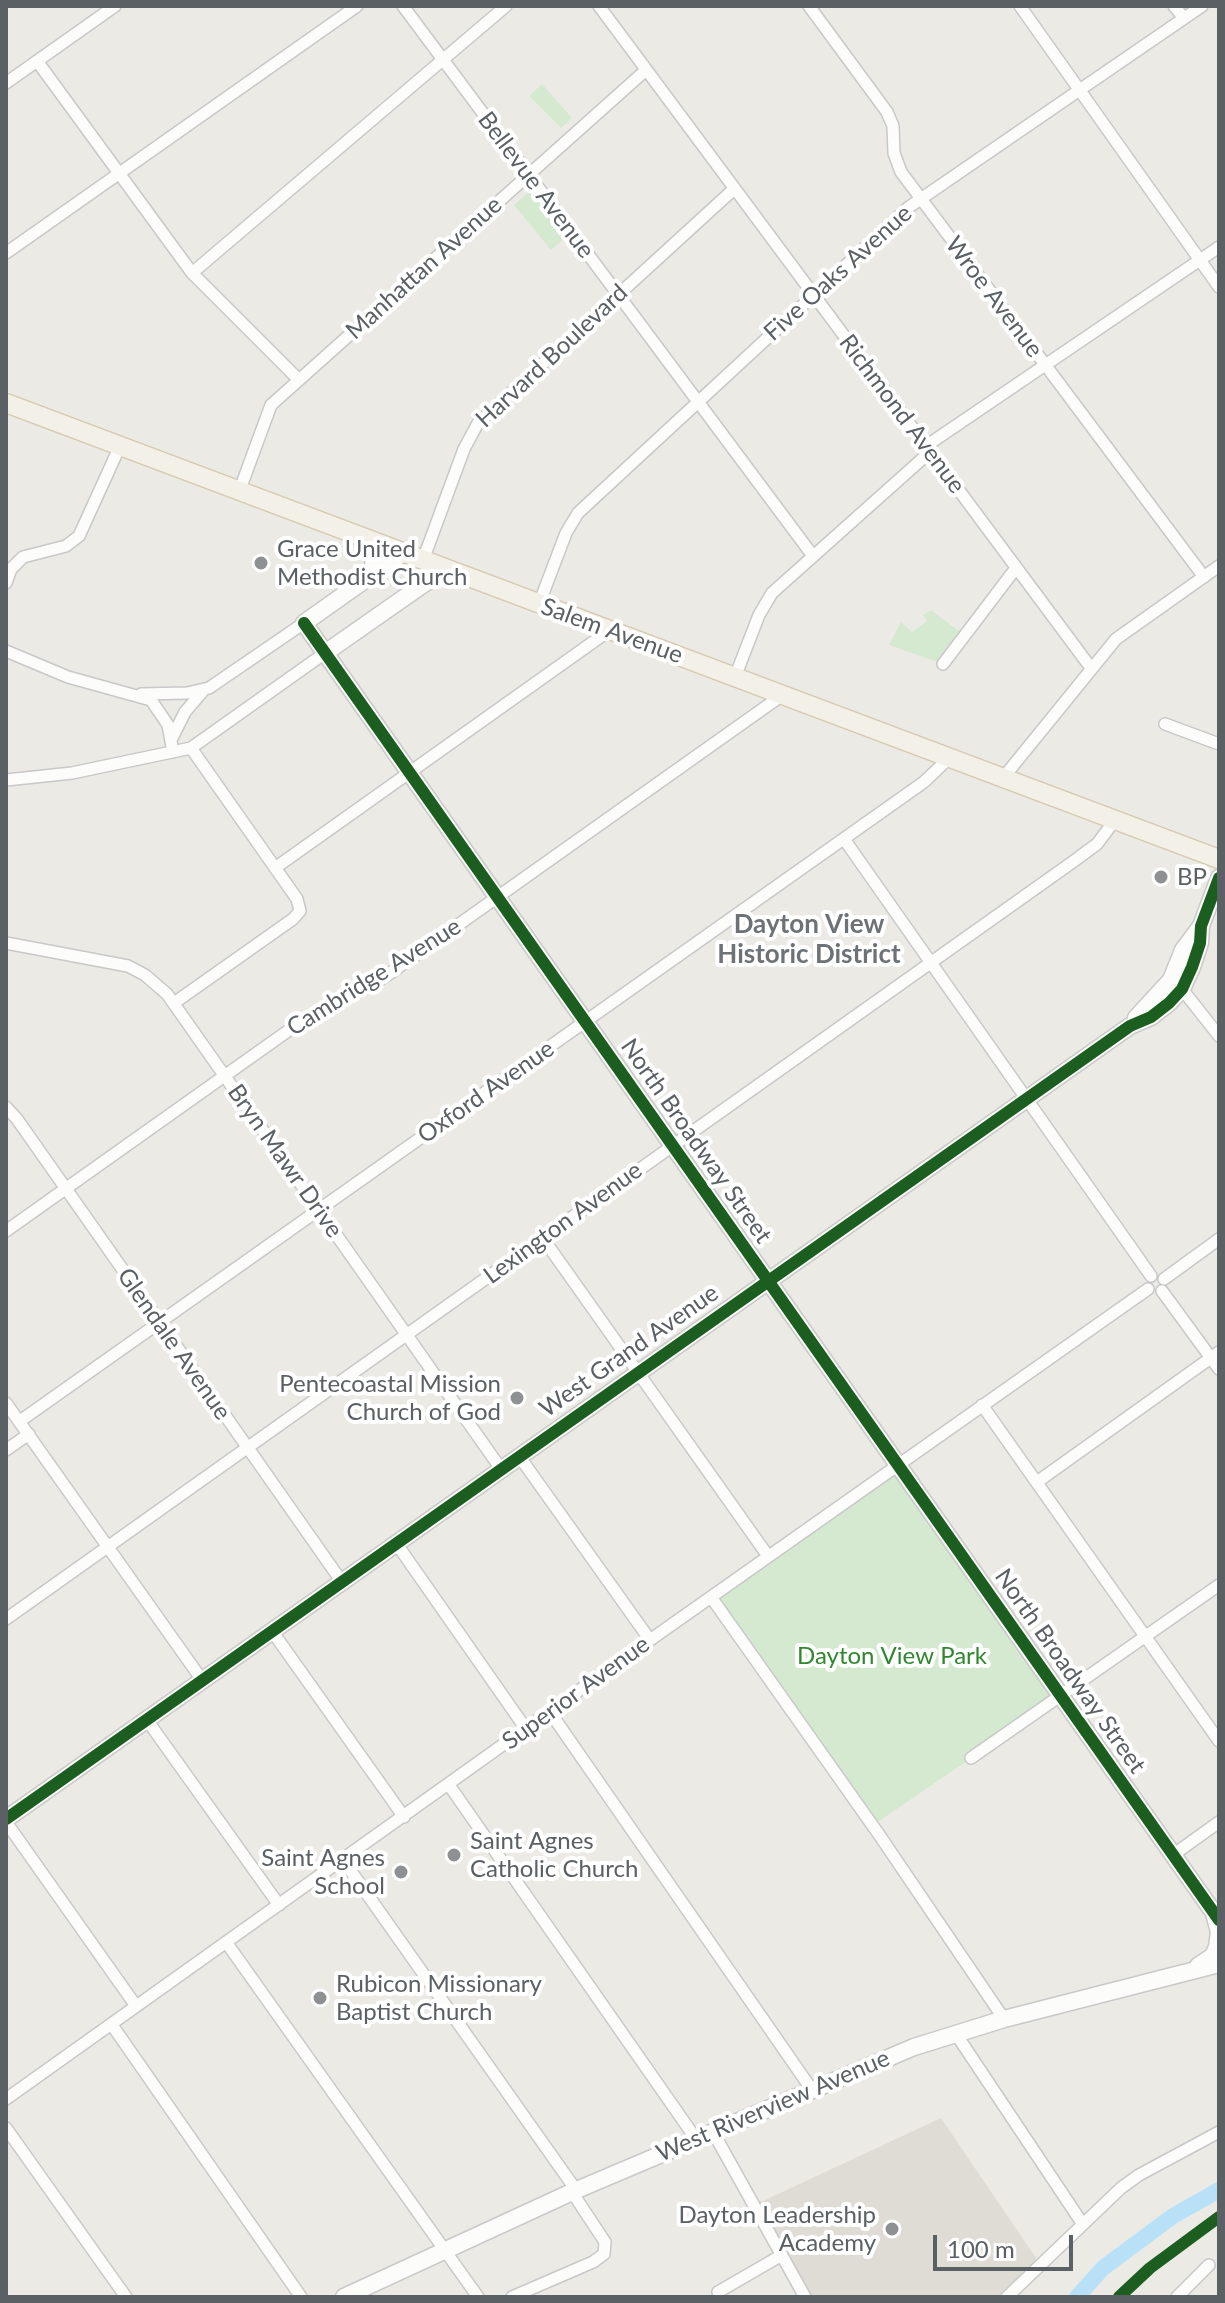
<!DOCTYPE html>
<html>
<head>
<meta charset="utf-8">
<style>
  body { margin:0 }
  #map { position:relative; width:1225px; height:2303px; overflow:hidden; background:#eceae5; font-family:Lato,sans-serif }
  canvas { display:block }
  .frame { position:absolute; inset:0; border:8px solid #5b6064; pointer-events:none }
  .scale { position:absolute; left:933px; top:2235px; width:140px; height:36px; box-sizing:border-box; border:4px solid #5b6064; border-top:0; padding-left:10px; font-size:24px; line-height:28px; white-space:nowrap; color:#5b6064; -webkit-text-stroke:6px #fff; paint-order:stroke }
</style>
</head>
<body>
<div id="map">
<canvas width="1225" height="2303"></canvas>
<div class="frame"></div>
<div class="scale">100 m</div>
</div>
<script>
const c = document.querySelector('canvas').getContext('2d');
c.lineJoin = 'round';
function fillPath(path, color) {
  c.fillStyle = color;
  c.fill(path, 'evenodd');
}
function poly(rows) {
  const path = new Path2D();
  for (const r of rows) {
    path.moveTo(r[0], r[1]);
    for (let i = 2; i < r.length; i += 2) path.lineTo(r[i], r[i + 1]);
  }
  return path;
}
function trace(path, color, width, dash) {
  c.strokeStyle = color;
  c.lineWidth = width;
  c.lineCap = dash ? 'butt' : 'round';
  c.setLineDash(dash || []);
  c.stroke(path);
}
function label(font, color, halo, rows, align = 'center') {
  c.font = font + ' Lato,sans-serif';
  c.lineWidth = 8;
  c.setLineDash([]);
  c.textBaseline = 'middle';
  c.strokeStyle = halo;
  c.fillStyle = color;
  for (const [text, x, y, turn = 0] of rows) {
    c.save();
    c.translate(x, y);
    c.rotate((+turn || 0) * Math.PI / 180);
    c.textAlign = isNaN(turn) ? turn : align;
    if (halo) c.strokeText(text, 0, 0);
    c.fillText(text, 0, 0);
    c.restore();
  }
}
fillPath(poly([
  [941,2118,1040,2264,1007,2297,805,2297,752,2202,763,2201]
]), '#dfdcd5');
fillPath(poly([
  [542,84,572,118,561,128,529,96],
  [530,191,565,238,551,250,514,205],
  [931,610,964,635,943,664,889,645,901,622,912,632,927,621,923,615],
  [900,1465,1060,1697,872,1826,711,1597]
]), '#d4e9cf');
trace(poly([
  [1077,2297,1103,2268,1173,2216,1219,2190]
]), '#b8e1f7', 16);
const street = poly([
  [403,6,813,556],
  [599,6,1091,668],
  [809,6,887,112,893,126,894,153,901,172,1204,577],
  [1020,6,1219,287],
  [1174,6,1184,18],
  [37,61,192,273,299,380],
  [6,83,115,6],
  [6,253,357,6],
  [192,273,506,6],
  [926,446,1219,247],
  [239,492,271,405,646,70],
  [423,560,464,449,478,423,734,189],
  [6,583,11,569,23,557,66,546,79,536,120,446],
  [539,604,566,533,578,513,909,207,1202,6],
  [6,651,68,677,151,700,168,725,173,752],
  [943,664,1016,568],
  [735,677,759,615,772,593,930,452],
  [141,694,187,693,209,688,304,623],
  [1165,724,1219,744],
  [172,738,185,712,203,691],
  [1003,778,1116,639,1219,566],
  [6,780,72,773,191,748,325,653],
  [844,839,1151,1276],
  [275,868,610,630],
  [6,943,128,966,145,975,167,994,501,1469],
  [1182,989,1219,1036],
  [174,1003,293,919,300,911,297,899,191,748],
  [6,1107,17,1119,342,1582],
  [6,1231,292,1028,386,976,781,696],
  [542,1237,768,1556],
  [1164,1279,1219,1239],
  [1162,1291,1219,1369],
  [6,1403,202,1680],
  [982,1405,1219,1741],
  [20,1421,924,782,949,758],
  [6,1450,29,1434],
  [519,1456,650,1640],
  [1037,1482,1219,1352],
  [396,1543,526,1729],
  [711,1597,880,1836,1004,2019],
  [6,1619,1074,861,1097,844,1115,820],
  [272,1631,404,1817],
  [550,1712,812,2090],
  [147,1720,279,1905],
  [971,1758,1219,1585],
  [449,1785,696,2139],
  [6,1822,136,2006],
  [1173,1855,1219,1822],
  [343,1860,576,2190],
  [226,1942,478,2297],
  [112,2025,301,2297],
  [956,2034,1082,2223],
  [6,2099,650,1640,1148,1289],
  [6,2128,126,2297],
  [713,2132,805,2297],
  [718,2292,782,2255],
  [512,2297,593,2262,604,2254,605,2242,572,2192],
  [1007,2297,1121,2188,1139,2175,1219,2132],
  [1177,2297,1209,2265]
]);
const secondary = poly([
  [369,541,374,557,372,575],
  [403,553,304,623,1219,1920],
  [325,653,428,581,441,567],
  [1136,1018,1171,980,1183,950,1201,926],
  [6,1819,1130,1026,1151,1017,1169,1003,1182,989,1192,967,1200,943,1201,926,1219,878],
  [1198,1966,1213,1956,1217,1947,1219,1932,1214,1913],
  [344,2297,572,2192,914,2047,1004,2019,1219,1964]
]);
const primary = poly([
  [6,403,1219,859]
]);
trace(street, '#c8c8c8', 14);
trace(secondary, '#c9c9c9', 19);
trace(primary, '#d5c9b1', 21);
trace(street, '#fcfcfb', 11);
trace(secondary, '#fcfcfb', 16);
trace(primary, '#f3f0e7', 18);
trace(poly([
  [304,623,1219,1920],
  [6,1819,1130,1026,1151,1017,1169,1003,1182,989,1192,967,1200,943,1201,926,1219,878],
  [1119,2297,1150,2268,1219,2217]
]), '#1b5e20', 12);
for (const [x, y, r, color] of [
  [261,563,8,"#8e9091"],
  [1161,877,8,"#8e9091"],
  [517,1398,8,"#8e9091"],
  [454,1855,8,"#8e9091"],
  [401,1872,8,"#8e9091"],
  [320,1998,8,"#8e9091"],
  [892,2229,8,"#8e9091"]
]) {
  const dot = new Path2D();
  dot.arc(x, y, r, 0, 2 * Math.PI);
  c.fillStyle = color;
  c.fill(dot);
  trace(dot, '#fff', 3);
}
label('24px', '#5b6064', '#fff', [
  ["Bellevue Avenue",536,185,53],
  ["Manhattan Avenue",424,268,-42],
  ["Five Oaks Avenue",838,273,-42],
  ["Wroe Avenue",994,297,53],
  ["Harvard Boulevard",552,356,-43],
  ["Richmond Avenue",902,414,53],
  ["Salem Avenue",612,631,20],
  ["Cambridge Avenue",374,977,-32],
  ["Oxford Avenue",486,1092,-35],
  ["North Broadway Street",696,1141,55],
  ["Bryn Mawr Drive",285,1161,55],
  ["Lexington Avenue",563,1223,-36],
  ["Glendale Avenue",174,1344,55],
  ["West Grand Avenue",629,1351,-35],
  ["North Broadway Street",1070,1671,55],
  ["Superior Avenue",576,1693,-36],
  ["West Riverview Avenue",773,2106,-23]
]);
label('24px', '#5b6064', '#fff', [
  ["Grace United",277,549],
  ["Methodist Church",277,577],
  ["BP",1177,877],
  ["Pentecoastal Mission",501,1384,"right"],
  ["Church of God",501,1412,"right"],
  ["Saint Agnes",470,1841],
  ["Catholic Church",470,1869],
  ["Saint Agnes",385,1858,"right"],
  ["School",385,1886,"right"],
  ["Rubicon Missionary",336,1984],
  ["Baptist Church",336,2012],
  ["Dayton Leadership",876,2215,"right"],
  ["Academy",876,2243,"right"]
], 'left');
label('24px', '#31872f', '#fff', [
  ["Dayton View Park",892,1656]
]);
label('bold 26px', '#6c7276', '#fff', [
  ["Dayton View",809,925],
  ["Historic District",809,955]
]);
</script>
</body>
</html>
